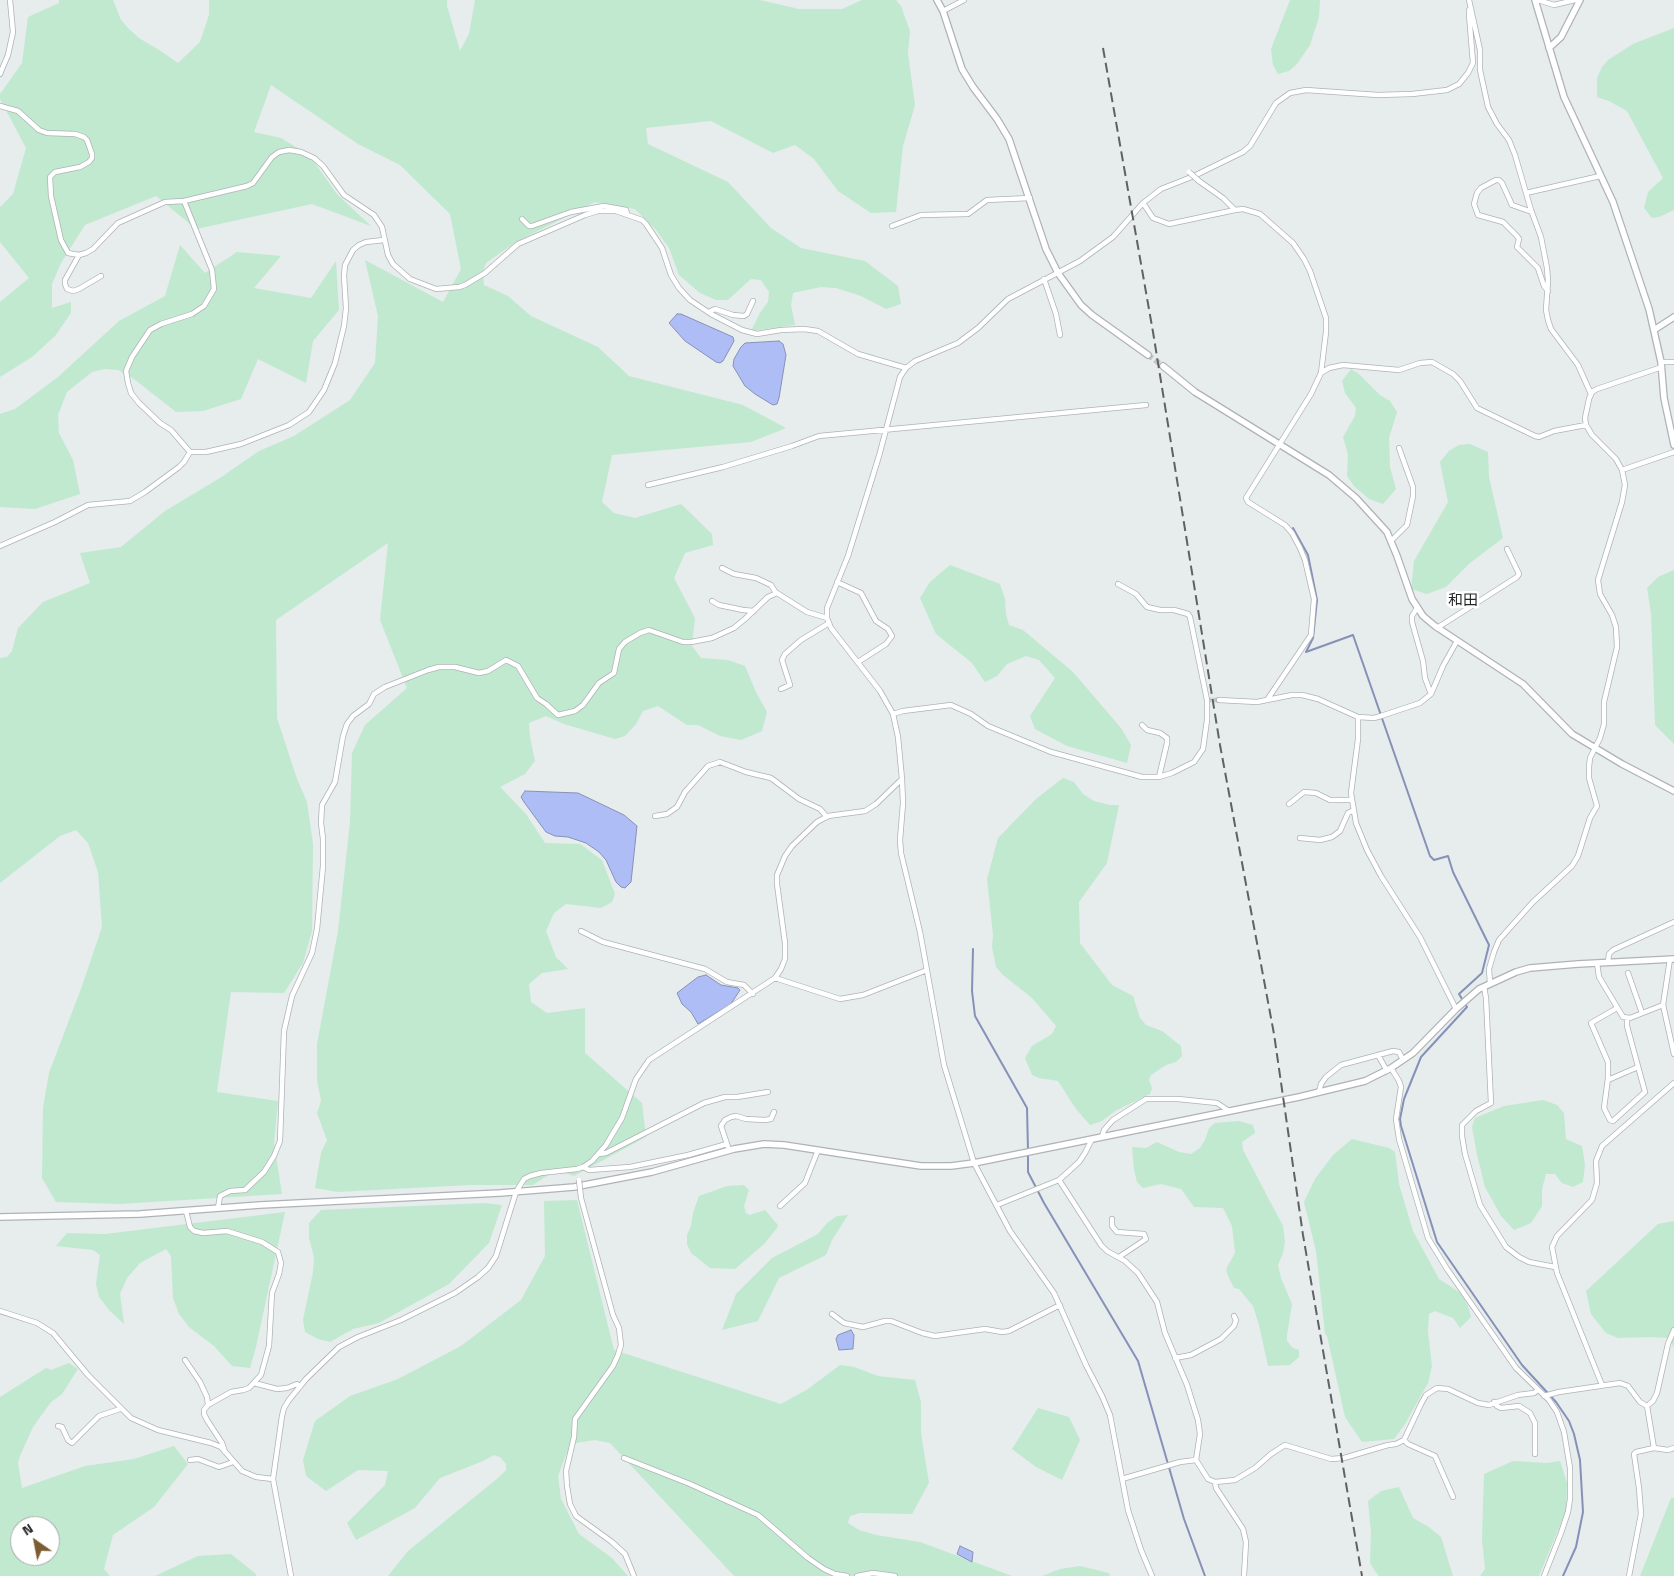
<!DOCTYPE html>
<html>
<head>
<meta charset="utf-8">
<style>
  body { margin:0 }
  #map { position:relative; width:1674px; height:1576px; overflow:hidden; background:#e7eced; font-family:"Titillium Web",sans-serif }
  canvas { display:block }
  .north { position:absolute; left:10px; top:1516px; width:50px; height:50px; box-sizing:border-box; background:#fff; border:1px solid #a9a9a9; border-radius:50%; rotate:327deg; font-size:14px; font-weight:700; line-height:20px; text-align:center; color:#272929 }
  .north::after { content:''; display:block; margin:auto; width:18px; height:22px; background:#7c5d32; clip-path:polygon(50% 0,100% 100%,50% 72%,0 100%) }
</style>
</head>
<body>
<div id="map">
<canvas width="1674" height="1576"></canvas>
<div class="north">N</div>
</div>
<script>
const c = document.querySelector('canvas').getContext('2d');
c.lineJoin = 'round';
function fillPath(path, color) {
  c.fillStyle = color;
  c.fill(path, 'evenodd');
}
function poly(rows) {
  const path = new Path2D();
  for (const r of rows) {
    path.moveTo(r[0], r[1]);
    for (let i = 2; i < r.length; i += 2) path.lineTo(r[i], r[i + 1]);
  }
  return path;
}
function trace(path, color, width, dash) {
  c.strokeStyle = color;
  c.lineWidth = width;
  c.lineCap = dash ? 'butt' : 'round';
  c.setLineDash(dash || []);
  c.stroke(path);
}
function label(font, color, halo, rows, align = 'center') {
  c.font = font + ' "Titillium Web","Noto Sans JP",sans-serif';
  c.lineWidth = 5;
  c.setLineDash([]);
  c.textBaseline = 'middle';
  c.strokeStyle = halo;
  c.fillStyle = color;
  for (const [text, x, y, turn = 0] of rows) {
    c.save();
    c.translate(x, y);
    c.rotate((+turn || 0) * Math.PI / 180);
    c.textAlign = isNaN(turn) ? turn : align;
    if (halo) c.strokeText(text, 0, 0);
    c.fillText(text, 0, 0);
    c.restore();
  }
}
fillPath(poly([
  [59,0,113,0,121,20,128,28,139,38,159,50,178,63,200,42,209,15,209,0,447,0,447,6,460,51,469,34,475,0,760,0,799,9,842,9,862,0,896,0,901,6,910,31,908,53,915,105,903,146,896,212,871,213,838,191,814,159,795,145,773,153,711,121,646,128,648,144,728,182,771,228,801,248,865,261,898,286,901,304,886,309,861,296,836,288,821,287,793,293,791,305,795,325,751,331,760,313,768,302,769,292,761,280,751,279,728,300,716,300,700,293,679,275,669,248,656,230,635,209,595,202,516,242,486,263,483,271,484,285,508,296,531,316,598,347,629,376,743,405,786,428,751,442,612,455,602,502,614,513,635,518,681,504,712,534,713,545,685,553,674,578,695,618,692,646,701,658,728,660,745,666,756,692,767,712,762,731,741,740,720,736,698,725,687,725,658,706,643,711,636,724,625,736,615,739,564,724,546,716,529,723,530,737,535,761,525,774,500,787,526,814,545,843,580,844,602,860,615,894,612,902,601,908,566,904,554,913,546,931,556,957,568,969,542,973,529,984,531,1002,547,1013,585,1008,585,1053,642,1103,646,1137,574,1176,556,1170,533,1185,470,1185,337,1192,315,1188,321,1153,327,1140,317,1113,321,1101,317,1080,317,1044,338,931,350,822,352,753,365,725,407,688,380,620,388,543,276,620,277,718,297,779,307,802,313,844,312,931,303,963,284,993,231,992,217,1092,278,1101,274,1143,282,1194,119,1204,56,1202,42,1178,43,1108,49,1073,82,986,102,927,98,872,88,843,76,830,60,836,0,883,0,658,7,657,12,651,18,628,43,602,90,583,80,553,121,547,165,511,220,478,259,451,294,436,350,400,375,363,378,316,365,260,443,302,461,269,450,214,400,165,358,144,271,85,254,132,281,138,309,155,337,194,371,226,312,204,196,229,156,196,85,225,61,263,52,284,52,308,71,302,71,313,55,336,32,357,0,377,0,302,29,278,0,242,0,207,13,194,26,148,0,99,0,94,22,63,28,17,59,3],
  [1290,0,1320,0,1319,17,1310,45,1297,64,1289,71,1278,74,1273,65,1271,49],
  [1674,28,1674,210,1659,217,1652,218,1644,208,1648,192,1663,178,1627,111,1609,101,1597,97,1597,78,1602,67,1608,60,1633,44],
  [180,245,205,273,237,252,281,256,254,288,311,298,336,261,339,310,313,341,306,383,258,359,241,399,203,411,176,412,134,379,118,370,105,369,92,372,67,392,58,415,59,433,73,460,80,494,35,509,0,507,0,414,15,409,58,377,119,321,165,296],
  [1351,369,1359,374,1380,395,1390,401,1397,412,1389,438,1390,467,1396,489,1383,504,1369,499,1354,486,1347,476,1348,454,1343,437,1355,416,1356,408,1345,393,1342,381],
  [1470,444,1488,452,1489,477,1503,538,1470,563,1446,587,1427,594,1411,589,1414,561,1448,502,1440,462,1449,451,1459,445],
  [950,565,1000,584,1005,599,1006,614,1009,625,1023,630,1073,672,1121,728,1131,745,1127,763,1067,746,1035,729,1030,716,1055,678,1039,660,1026,656,1007,664,997,676,985,682,972,663,936,634,920,598,930,582],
  [1674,570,1674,744,1655,725,1651,613,1647,588,1658,577],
  [1063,778,1074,782,1083,794,1094,801,1110,805,1119,805,1107,863,1079,902,1080,943,1112,985,1133,996,1140,1018,1146,1025,1162,1031,1181,1046,1182,1056,1176,1062,1166,1065,1151,1075,1149,1080,1152,1088,1150,1094,1115,1111,1102,1121,1090,1125,1076,1109,1058,1081,1039,1078,1032,1075,1025,1058,1032,1046,1052,1034,1056,1026,1032,998,1003,975,996,967,992,947,993,935,987,879,998,838,1036,799],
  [1543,1100,1557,1105,1564,1113,1566,1139,1582,1146,1585,1165,1583,1182,1573,1187,1562,1183,1555,1174,1546,1174,1542,1189,1542,1206,1531,1223,1514,1230,1501,1216,1485,1187,1477,1155,1472,1127,1475,1118,1504,1106],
  [1239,1121,1253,1125,1255,1133,1242,1142,1243,1150,1283,1226,1285,1242,1283,1253,1278,1265,1281,1278,1292,1304,1287,1335,1287,1341,1293,1348,1299,1350,1299,1357,1290,1365,1268,1366,1259,1325,1253,1306,1239,1289,1234,1288,1228,1276,1226,1269,1235,1253,1232,1226,1223,1208,1194,1207,1181,1189,1161,1184,1143,1188,1137,1182,1134,1170,1132,1147,1146,1148,1157,1142,1179,1152,1191,1154,1200,1148,1205,1140,1209,1128,1215,1123],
  [1352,1139,1389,1148,1395,1152,1399,1184,1413,1231,1439,1279,1462,1294,1469,1309,1471,1317,1460,1328,1453,1318,1435,1311,1429,1314,1428,1331,1432,1366,1428,1383,1405,1424,1394,1439,1362,1442,1345,1417,1327,1336,1325,1334,1316,1251,1304,1202,1315,1179,1333,1155],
  [744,1185,749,1190,744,1206,746,1213,750,1215,765,1210,778,1225,777,1228,764,1244,735,1269,710,1268,691,1253,687,1244,687,1235,691,1226,693,1213,699,1196,727,1186],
  [577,1200,614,1350,781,1404,808,1389,840,1365,854,1367,878,1376,915,1380,921,1402,921,1433,929,1483,912,1514,860,1513,850,1516,848,1523,859,1530,876,1535,920,1542,1012,1576,734,1576,610,1443,595,1440,570,1444,558,1476,561,1499,579,1534,612,1558,628,1576,388,1576,408,1551,498,1478,506,1470,506,1464,500,1457,494,1455,483,1461,440,1478,415,1508,356,1540,347,1523,385,1485,388,1471,358,1470,326,1491,306,1476,303,1460,315,1421,350,1396,398,1379,461,1346,521,1300,545,1256,544,1201],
  [484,1203,502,1205,489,1243,449,1284,379,1323,353,1329,330,1342,318,1339,305,1332,303,1320,313,1272,314,1257,309,1238,309,1223,321,1210],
  [285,1212,256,1347,250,1368,232,1366,214,1346,189,1327,179,1314,173,1298,171,1256,166,1249,140,1263,127,1278,120,1294,124,1324,110,1311,99,1297,96,1284,100,1255,93,1250,56,1246,67,1233,105,1234],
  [848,1215,832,1240,826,1255,779,1278,758,1321,722,1330,736,1294,772,1258,818,1234,827,1223,837,1216],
  [1674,1221,1674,1348,1669,1338,1650,1337,1618,1338,1606,1333,1591,1314,1586,1291,1658,1224],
  [69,1363,78,1369,62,1394,51,1402,33,1427,20,1456,18,1463,22,1488,85,1466,134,1459,174,1446,188,1464,154,1507,113,1535,104,1569,110,1576,0,1576,0,1397,46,1368,51,1370],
  [20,1526,50,1526,50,1556,20,1556],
  [1038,1408,1069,1417,1080,1440,1062,1480,1036,1467,1012,1449],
  [1513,1461,1547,1463,1560,1461,1567,1483,1566,1511,1539,1576,1480,1576,1485,1569,1482,1539,1484,1474],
  [1399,1487,1413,1518,1429,1527,1441,1537,1453,1576,1379,1576,1375,1571,1370,1563,1371,1533,1368,1501,1381,1491],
  [1671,1498,1674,1498,1674,1576,1640,1576],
  [231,1554,256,1574,256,1576,155,1576,198,1556],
  [1080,1566,1109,1573,1110,1576,1042,1576,1060,1569]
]), '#c0e9d0');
const water = poly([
  [677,314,681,314,733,337,734,341,723,361,720,363,716,362,685,341,669,323,677,314],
  [779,341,783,344,786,355,779,398,777,404,773,405,755,394,745,386,733,366,734,359,741,347,745,343,779,341],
  [525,791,578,793,624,815,637,826,631,882,625,888,621,887,616,882,606,860,599,852,586,843,568,837,555,836,546,832,524,802,521,797,525,791],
  [706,975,721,985,738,988,740,990,731,1004,698,1024,691,1012,682,1004,677,993,698,977,706,975],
  [851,1330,854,1335,853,1349,839,1350,836,1339,838,1335,851,1330],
  [960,1546,973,1552,972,1562,957,1554,960,1546]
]);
fillPath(water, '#aebdf5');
trace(water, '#8691b8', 1);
trace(poly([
  [1293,528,1308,555,1317,600,1313,638,1306,652,1353,635,1430,856,1434,860,1448,856,1453,872,1489,945,1482,973,1459,994,1467,1007,1421,1057,1404,1099,1400,1119,1401,1126,1437,1242,1522,1365,1556,1402,1569,1421,1574,1434,1580,1460,1583,1512,1576,1547,1563,1576],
  [973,949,972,991,975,1016,1027,1108,1028,1150],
  [1028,1155,1028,1172,1044,1203,1138,1361,1184,1519,1205,1576]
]), '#8691b8', 2);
trace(poly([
  [1207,700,1219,700]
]), '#c1c5c6', 4.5, [4.5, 2]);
trace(poly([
  [1148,355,1163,366]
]), '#c1c5c6', 5.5, [5.5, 3]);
const minor = poly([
  [1469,0,1480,50,1480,70,1488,107,1497,124,1509,140,1515,155,1531,210,1541,237,1547,268,1548,281,1546,310,1548,320,1551,329,1578,365,1591,394],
  [1538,0,1554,5,1575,0],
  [943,11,964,0],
  [0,74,8,55,13,32,10,0],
  [0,106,18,111,39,130,47,133,75,134,84,137,87,140,92,154,92,158,89,162,80,167,55,172,50,177,51,196,61,240,68,253,79,255,86,253,93,249,118,223,165,202,184,201,247,186,253,183,272,157,279,152,289,150,301,152,314,158,323,166,344,195,374,215,382,227,388,255,393,264,410,279,436,289,459,287,465,285,485,273,518,244,585,215,598,211,616,211,642,220,646,224,662,248,671,275,679,288,690,300,711,314,742,330,757,334,781,330,804,329,818,331,858,354,906,368],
  [1199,181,1223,198,1235,210],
  [1526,193,1600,176],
  [184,201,212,270,214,289,204,306,192,314,161,324,150,330,132,357,126,371,128,383,131,393,139,403,160,423,171,430,190,452,206,452,241,444,289,425,309,412,324,390,335,363,344,326,346,308,344,276,345,265,353,250,359,245,366,242,384,240],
  [1143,203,1153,218,1169,224,1235,210,1243,209,1260,214,1293,243,1304,259,1310,271,1326,318,1326,332,1321,373,1311,394,1246,498,1248,502,1285,525,1292,533,1300,548,1305,560,1314,599,1311,635,1267,700,1257,702,1219,700],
  [1532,212,1512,205,1502,183,1499,180,1496,180,1481,188,1477,193,1474,204,1478,215,1503,222,1517,236,1519,239,1517,247,1538,268,1544,286,1548,291],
  [522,219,529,226,532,226,571,212,604,206,626,210,627,214],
  [892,226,921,215,968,214,987,200,1030,198],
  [79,255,65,280,65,284,67,289,73,291,79,289,101,276],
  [1044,279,1056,314,1060,335],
  [709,312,715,309,733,315,744,316,747,314,753,301],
  [1661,362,1674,362],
  [1321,373,1329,368,1343,365,1399,370,1420,363,1432,362,1453,374,1460,381,1477,408,1535,436,1539,437,1554,431,1586,425],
  [1622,470,1674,452],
  [648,485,723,467,792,446,819,436,1146,405],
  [1391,541,1407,525,1413,496,1413,487,1399,448],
  [0,546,55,522,88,505,130,501,145,492,179,467,184,462,190,452],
  [722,568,734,574,756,578,771,585,776,593],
  [837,582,861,593,876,621,888,629,892,636,886,644,858,662],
  [712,601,719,605,743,610,754,611],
  [1417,608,1412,616,1412,622,1423,661,1425,678,1431,694],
  [1437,628,1517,577,1519,574,1507,549],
  [781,689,790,685,782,660,785,654,801,640,829,623],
  [1267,700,1292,695,1302,695,1318,699,1358,717,1374,718,1381,716,1420,703,1431,694,1443,666,1457,641],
  [893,714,903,711,951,705,971,714,988,726,1051,752,1142,777,1159,777,1172,773,1194,762,1203,749,1207,720,1207,700,1190,617,1188,614,1174,610,1160,610,1147,607,1136,594,1118,584],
  [1358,717,1358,739,1351,793,1356,823,1367,850,1381,876,1420,937,1456,1009],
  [1142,725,1147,730,1160,733,1167,738,1167,743,1159,777],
  [1289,804,1304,792,1316,793,1330,800,1352,800],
  [655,816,667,814,677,807,685,792,708,766,720,762,746,772,771,778,799,799,820,809,827,817],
  [1300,838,1320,840,1332,837,1340,831,1348,813,1354,810],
  [581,931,603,942,705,969,727,982,744,985,753,994],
  [1670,959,1663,1005,1674,1054],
  [1608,962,1609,954,1613,950,1674,922],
  [1597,963,1599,977,1623,1017,1630,1018,1663,1005],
  [1628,973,1642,1013],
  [775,978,840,999,863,995,927,970],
  [1490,983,1489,969,1494,952,1499,940,1533,902,1572,866,1578,856,1590,818,1597,806,1589,778,1589,767,1590,758,1600,738,1604,724,1604,702,1617,647,1616,627,1612,615,1600,594,1598,580,1622,502,1625,485,1622,470,1616,459,1592,435,1586,425,1585,418,1589,399,1592,392,1597,389,1662,367],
  [1484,987,1486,998,1491,1103,1476,1111,1462,1125,1462,1136,1465,1154,1480,1205,1506,1247,1519,1257,1529,1262,1555,1267],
  [1617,1008,1591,1023,1608,1062,1608,1078,1604,1108,1610,1120,1613,1121,1645,1092,1627,1026,1627,1019],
  [1378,1055,1387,1071],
  [1391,1068,1399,1081,1401,1087,1396,1119,1399,1139,1428,1238,1447,1269,1516,1368,1549,1400,1557,1412,1564,1432,1570,1468,1570,1499,1568,1512,1561,1533,1544,1576],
  [1608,1080,1638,1067],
  [1319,1092,1321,1084,1326,1077,1341,1065,1393,1051,1399,1052,1403,1060],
  [1102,1137,1104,1130,1113,1120,1146,1099,1178,1099,1217,1103,1229,1111],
  [728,1147,721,1126,725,1120,731,1117,736,1116,746,1119,765,1120,771,1119,774,1112],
  [599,1154,606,1153,704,1103,725,1097,737,1097,768,1092],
  [583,1167,589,1170,630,1167,688,1155,727,1144],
  [1059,1180,1101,1245,1107,1251,1125,1261,1138,1273,1157,1302,1165,1333,1187,1385,1198,1420,1200,1434,1196,1460],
  [581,1198,613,1315,619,1328,621,1345,618,1355,613,1366,575,1419,574,1437,566,1471,567,1486,570,1504,576,1516,612,1542,625,1554,634,1576],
  [997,1205,1059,1180,1079,1162,1085,1153,1092,1139],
  [780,1206,805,1183,818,1150],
  [218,1208,220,1196,230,1191,245,1190,264,1172,274,1156,280,1141,284,1031,292,996,312,953,317,929,323,866,323,839,321,823,322,805,335,782,343,736,347,724,353,716,369,704,374,694,385,687,428,670,439,667,455,667,479,673,488,671,506,660,518,666,537,698,546,704,558,715,575,711,583,705,599,683,614,673,619,649,625,642,640,633,649,630,683,642,691,642,712,638,734,628,745,619,768,597,777,593,807,612,827,618],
  [186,1211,190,1227,194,1231,203,1233,227,1231,262,1242,278,1252,281,1263,279,1274,272,1293,269,1346,261,1375,249,1388,243,1390,231,1392,208,1405,204,1410,204,1414,207,1420,222,1443,225,1452],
  [1112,1219,1112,1226,1117,1232,1144,1234,1146,1239,1119,1257],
  [0,1311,37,1323,53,1333,88,1375,131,1418,158,1430,211,1443,221,1447,242,1471,256,1477,273,1479],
  [832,1314,844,1323,863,1327,885,1321,891,1321,922,1333,935,1336,985,1329,1002,1332,1009,1331,1060,1305],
  [1175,1358,1191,1355,1221,1339,1234,1326,1236,1320,1234,1316],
  [185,1360,200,1382,207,1397,208,1405],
  [254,1383,277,1389,287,1388,297,1384,300,1387],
  [1602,1385,1557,1273,1552,1247,1557,1236,1592,1200,1597,1183,1596,1161,1602,1146,1674,1083],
  [1544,1396,1559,1392,1620,1383,1628,1386,1640,1402,1647,1406,1653,1401,1657,1393,1668,1344,1674,1330],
  [1494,1402,1497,1406,1501,1408,1519,1406,1530,1413,1535,1423,1535,1454],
  [1647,1406,1654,1448,1668,1450,1674,1448],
  [58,1426,62,1427,68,1440,72,1443,99,1416,120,1409],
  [1404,1440,1408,1444,1435,1456,1453,1497],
  [624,1458,690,1484,758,1515,808,1558,824,1569,835,1574,847,1576],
  [190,1460,198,1459,219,1467,233,1462],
  [1122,1479,1180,1462,1196,1460,1208,1479,1215,1482,1235,1480,1255,1468,1271,1454,1285,1445,1331,1459,1344,1458,1388,1445,1396,1444,1404,1440,1421,1404,1426,1395,1437,1388,1448,1389,1478,1403,1489,1405,1518,1395,1534,1393,1538,1390],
  [1215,1482,1216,1488,1243,1529,1246,1542,1244,1576],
  [291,1576,273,1479,282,1416,284,1408,289,1400,306,1379,339,1347,358,1337,401,1320,455,1293,478,1277,488,1268,496,1256,516,1192,524,1179,530,1176,541,1173,577,1169,583,1167,592,1161,606,1145,622,1118,636,1079,649,1060,775,978,781,969,785,959,785,943,777,884,777,875,785,856,792,846,817,822,828,816,865,811,876,804,902,779],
  [857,1576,873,1573,895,1576],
  [1152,1576,1141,1550,1128,1510,1110,1415,1102,1396,1086,1365,1054,1293,1010,1231,974,1163,944,1065,920,932,901,853,900,840,903,803,902,779,898,737,893,714,880,691,831,628,827,618,827,608,848,556,879,456,900,377,906,368,915,361,958,343,978,328,1008,299,1080,261,1113,237,1143,203,1161,189,1194,176,1243,152,1250,146,1276,103,1290,93,1306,90,1378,95,1412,94,1447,90,1459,84,1468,73,1473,63,1469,14,1469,10,1471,8],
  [1629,1576,1641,1514,1639,1488,1634,1454,1636,1452,1654,1448]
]);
const tertiary = poly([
  [937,0,943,11,962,69,973,87,997,119,1009,139,1046,249,1058,273,1081,305,1092,315,1148,355],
  [1535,0,1564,97,1613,202,1649,309,1661,362,1664,398,1674,445],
  [1549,48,1561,37,1580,0],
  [1654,330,1674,317],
  [1163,366,1195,392,1329,475,1356,498,1387,532,1397,556,1412,599,1423,616,1435,626,1523,684,1572,734,1622,764,1674,791],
  [0,1217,140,1214,260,1205,500,1193,574,1187,652,1172,734,1149,764,1144,784,1145,921,1166,951,1166,974,1163,1299,1097,1365,1081,1391,1068,1413,1053,1456,1009,1479,989,1516,972,1530,968,1578,964,1674,959]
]);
trace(minor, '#afb3b5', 6);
trace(tertiary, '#afb3b5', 8);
trace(minor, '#fff', 4.5);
trace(tertiary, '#fff', 5.5);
trace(poly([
  [1103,48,1153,332,1220,745,1274,1034,1303,1235,1362,1576]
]), '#5f6262', 2, [10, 5]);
const minorBridge = poly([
  [1189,172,1199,181],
  [579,1180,581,1198]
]);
trace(minorBridge, '#afb3b5', 6, []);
trace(minorBridge, '#fff', 4.5);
label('15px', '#272929', '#fff', [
  ["和田",1463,601]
]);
</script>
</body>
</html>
